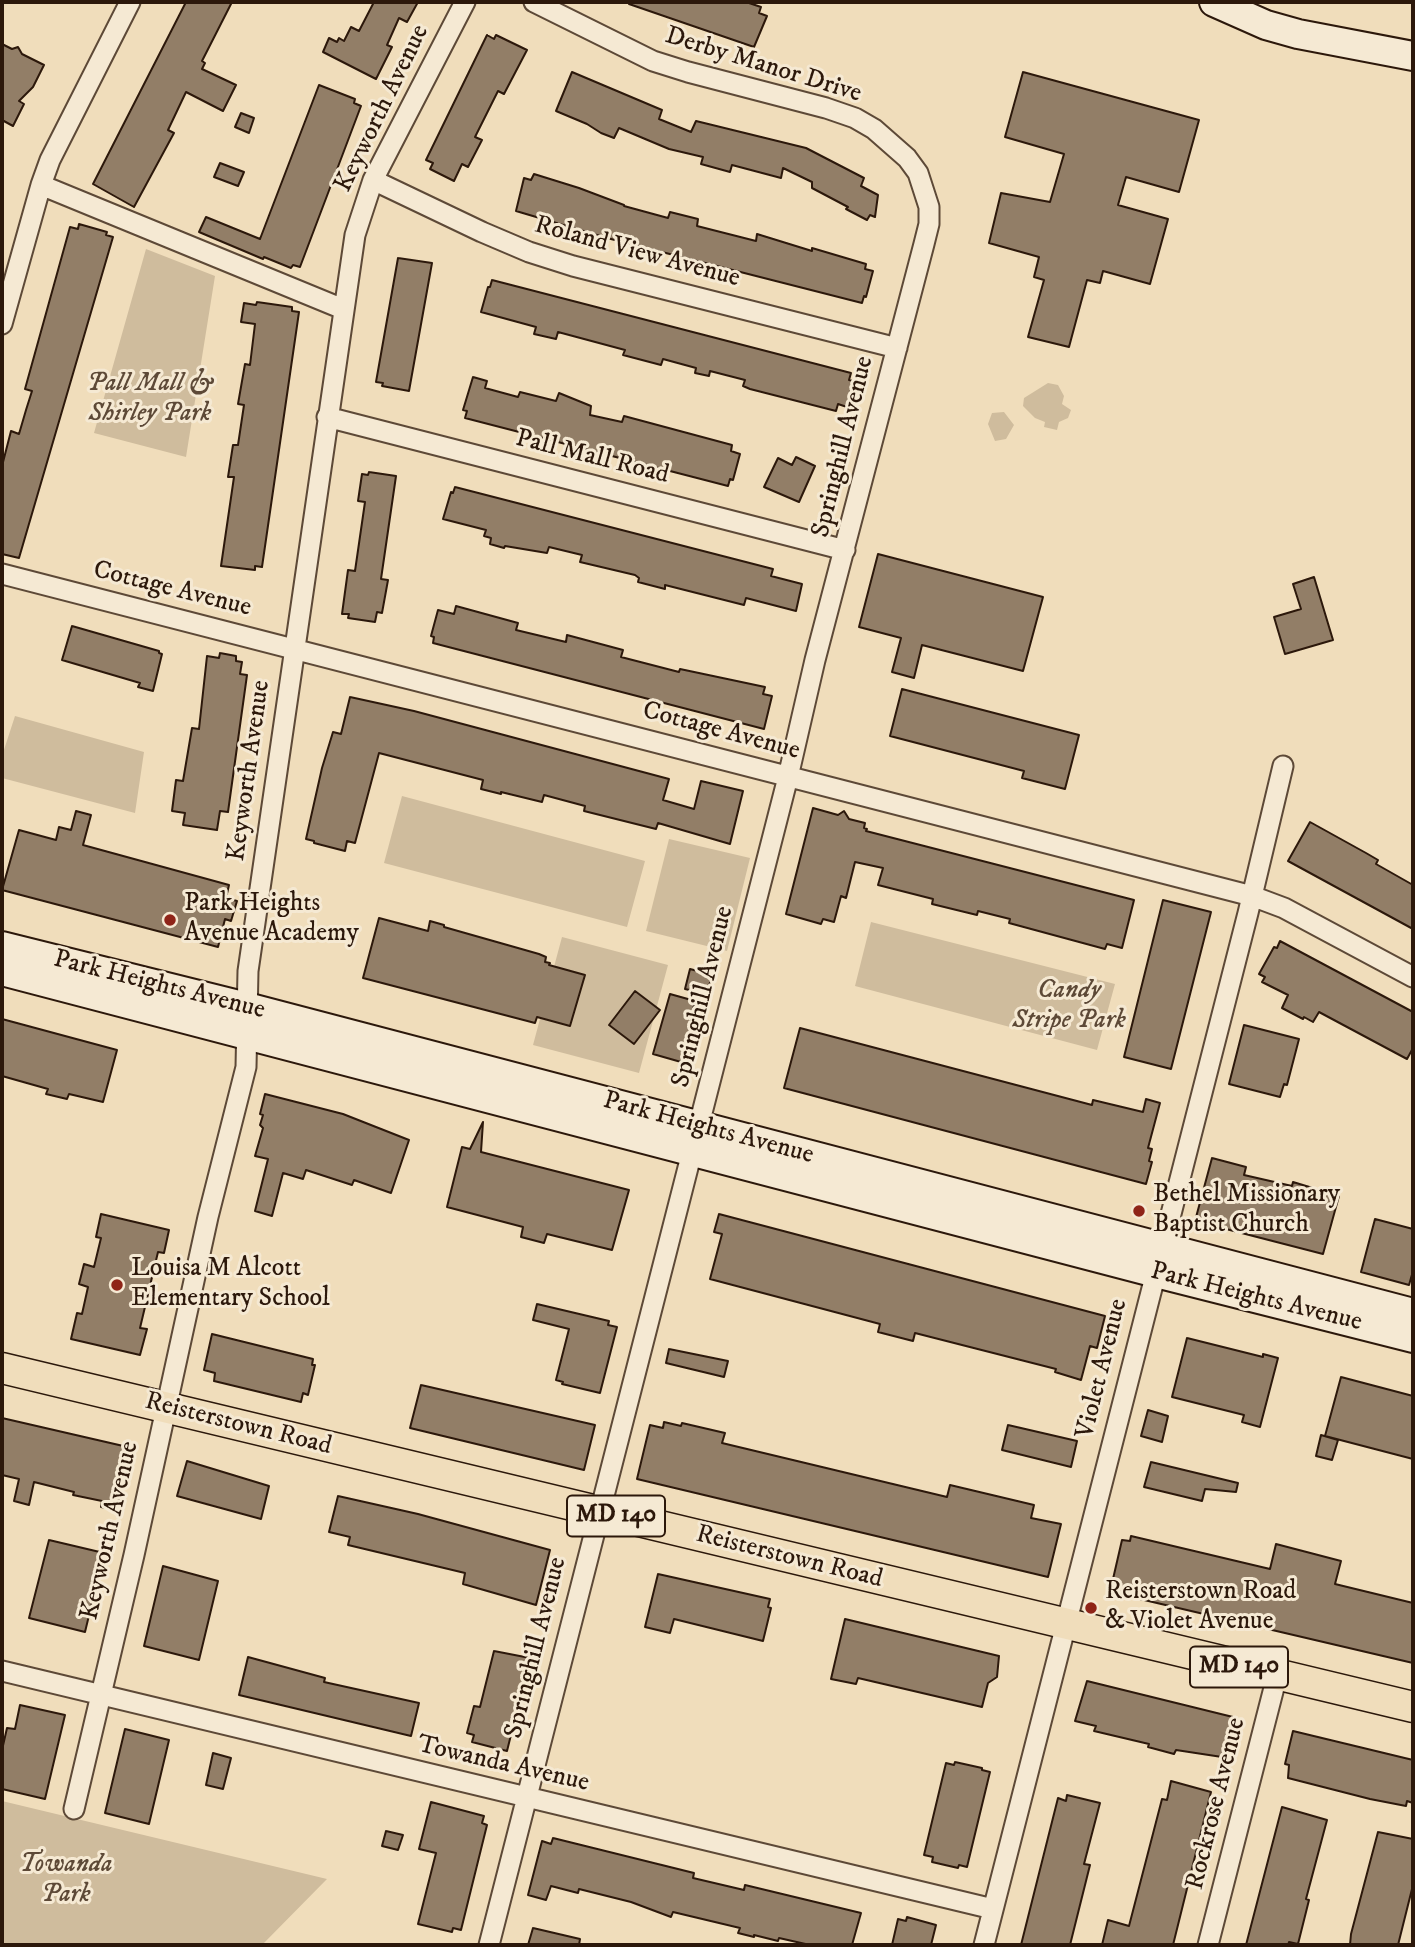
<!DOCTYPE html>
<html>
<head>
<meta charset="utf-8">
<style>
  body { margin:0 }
  #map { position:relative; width:1415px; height:1947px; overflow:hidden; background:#f0ddbb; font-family:"IM FELL DW Pica",serif }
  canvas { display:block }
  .frame { position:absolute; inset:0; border:4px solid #2c180b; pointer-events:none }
</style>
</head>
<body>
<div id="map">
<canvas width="1415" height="1947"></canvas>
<div class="frame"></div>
</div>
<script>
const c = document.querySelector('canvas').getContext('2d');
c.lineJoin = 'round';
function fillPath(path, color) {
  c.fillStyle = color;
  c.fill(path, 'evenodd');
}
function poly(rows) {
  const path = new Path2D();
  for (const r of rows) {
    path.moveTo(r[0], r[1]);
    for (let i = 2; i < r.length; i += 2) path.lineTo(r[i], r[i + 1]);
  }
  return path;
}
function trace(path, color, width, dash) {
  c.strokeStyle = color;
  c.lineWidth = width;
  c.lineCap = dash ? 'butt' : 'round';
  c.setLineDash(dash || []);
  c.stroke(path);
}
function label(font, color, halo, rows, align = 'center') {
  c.font = font + ' "IM FELL DW Pica",serif';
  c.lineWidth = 6;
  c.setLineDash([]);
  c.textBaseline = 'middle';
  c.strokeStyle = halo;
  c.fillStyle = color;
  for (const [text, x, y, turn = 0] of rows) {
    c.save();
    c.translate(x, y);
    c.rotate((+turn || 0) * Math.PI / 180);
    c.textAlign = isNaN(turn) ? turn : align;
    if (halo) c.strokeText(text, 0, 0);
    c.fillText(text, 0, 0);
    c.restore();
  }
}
fillPath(poly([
  [146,249,215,276,186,457,94,433],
  [1048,383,1058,385,1064,396,1062,404,1071,410,1068,418,1059,422,1057,430,1044,427,1045,422,1035,418,1023,406,1024,398],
  [1004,412,1014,425,1006,439,995,441,988,424,992,413],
  [15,716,144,752,135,813,2,778,2,756],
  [402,796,645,861,627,927,384,863],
  [669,839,750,858,727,951,646,931],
  [871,922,1115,984,1097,1050,855,986],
  [562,937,668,965,639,1073,533,1045],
  [2,1801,327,1879,262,1945,2,1945]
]), '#cfbc9d');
const building = poly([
  [186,2,232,2,202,61,205,63,202,69,236,85,223,111,186,92,168,130,174,133,134,207,93,184,186,2],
  [374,2,418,2,407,22,399,18,387,45,392,47,376,79,323,52,329,38,337,42,339,38,344,41,351,27,359,31,374,2],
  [630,2,746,2,761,7,759,13,767,16,754,47,629,4,630,2],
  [487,35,494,39,496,35,527,50,504,94,498,91,475,137,482,140,468,167,462,164,454,181,430,169,433,163,426,160,487,35],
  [2,44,12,49,18,47,22,54,44,65,33,87,19,101,24,104,13,126,2,120,2,44],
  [572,72,662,110,659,119,691,132,696,121,806,148,864,178,861,186,878,195,875,217,870,215,867,220,846,209,848,207,812,188,812,182,783,168,781,178,732,165,730,172,701,164,703,157,669,149,619,128,614,138,601,133,587,124,556,111,572,72],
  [1023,72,1199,120,1179,192,1126,177,1118,205,1168,219,1150,284,1103,271,1100,283,1087,280,1069,347,1028,337,1044,280,1034,277,1039,257,989,243,1001,193,1050,202,1064,154,1005,137,1023,72],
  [319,85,355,99,354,103,361,106,300,267,293,265,291,268,264,257,263,259,199,232,206,217,260,239,319,85],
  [241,113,254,118,249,133,235,127,241,113],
  [220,163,244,172,238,186,214,177,220,163],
  [534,174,579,188,624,205,624,206,668,218,670,212,698,219,697,226,756,241,757,234,812,251,812,248,866,264,865,269,873,271,866,297,864,296,862,303,607,238,516,211,524,178,531,180,534,174],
  [79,224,107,232,106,235,113,237,19,558,2,554,2,466,11,431,19,434,26,410,32,391,25,389,70,227,78,229,79,224],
  [398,258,432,263,409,391,382,386,383,383,376,382,398,258],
  [492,280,851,373,849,380,853,381,847,407,838,404,836,411,750,389,743,386,745,380,710,371,709,376,695,373,696,368,663,359,661,365,623,355,625,350,558,332,556,339,534,334,536,327,481,312,488,287,490,287,492,280],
  [257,302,292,307,292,311,299,312,262,567,255,566,255,570,221,566,234,477,228,477,233,445,238,445,244,405,238,404,245,364,250,365,255,324,241,322,244,303,256,305,257,302],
  [473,377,487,381,485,388,518,397,520,392,556,401,559,393,591,406,590,415,622,422,624,416,732,445,731,451,740,454,733,480,730,479,728,486,465,418,467,411,463,410,473,377],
  [796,457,815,466,799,502,764,487,778,458,792,465,796,457],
  [369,472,396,476,381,579,388,580,382,613,377,612,375,622,348,618,349,614,342,614,348,570,355,571,365,502,358,501,362,474,368,475,369,472],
  [455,487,773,569,771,576,802,584,796,611,746,598,744,605,665,585,665,589,638,582,639,578,635,575,580,562,582,555,549,547,547,553,505,546,504,548,490,544,491,538,484,536,486,530,443,519,451,492,453,493,455,487],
  [878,554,1043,597,1023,671,922,645,914,678,892,672,901,638,859,627,878,554],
  [1314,577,1333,640,1285,654,1274,617,1301,609,1293,584,1314,577],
  [456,606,518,623,516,630,566,642,567,635,623,650,621,657,679,672,680,669,765,687,763,694,772,696,764,729,433,643,434,637,431,636,438,610,454,614,456,606],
  [72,626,159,651,159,653,162,654,153,691,138,687,140,683,62,660,72,626],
  [220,653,236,656,236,661,242,662,240,674,247,675,228,812,220,811,217,830,183,825,185,813,172,811,176,780,183,781,192,728,199,729,207,656,219,658,220,653],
  [902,689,1079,735,1065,789,1022,778,1024,771,890,736,902,689],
  [350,697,414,711,669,779,663,800,694,809,701,781,743,791,730,844,658,823,656,829,584,811,585,806,544,795,542,802,501,792,501,794,481,789,483,780,379,753,355,843,347,841,345,851,314,843,314,841,306,839,322,768,333,732,341,734,350,697],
  [813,808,838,815,844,811,849,819,865,823,864,828,867,829,866,831,1134,900,1122,948,1107,944,1105,949,1009,923,1010,919,978,911,977,915,932,904,933,899,878,885,883,868,855,862,846,898,841,896,834,922,823,919,821,924,786,914,813,808],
  [76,811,91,815,83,845,229,885,226,898,237,901,231,921,225,919,218,947,2,890,19,830,56,840,59,827,71,830,76,811],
  [1310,822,1366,853,1378,860,1376,864,1413,885,1413,929,1288,861,1310,822],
  [1163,900,1211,912,1171,1069,1124,1057,1163,900],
  [379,918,428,931,430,921,444,925,444,927,539,954,546,957,545,962,550,963,549,965,585,975,570,1026,537,1017,535,1023,363,978,379,918],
  [1280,941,1413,1012,1413,1048,1407,1059,1319,1012,1313,1022,1304,1017,1303,1019,1282,1008,1288,995,1262,982,1265,977,1259,974,1274,947,1277,948,1280,941],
  [690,969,712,975,707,994,685,989,690,969],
  [635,991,660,1010,634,1044,609,1025,635,991],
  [670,994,695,1001,689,1026,697,1028,688,1064,653,1054,670,994],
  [2,1019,117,1050,103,1102,69,1094,67,1099,46,1094,48,1089,2,1076,2,1019],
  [1244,1025,1299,1039,1287,1085,1284,1084,1280,1097,1229,1084,1244,1025],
  [800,1028,1092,1105,1093,1100,1143,1112,1146,1099,1160,1103,1148,1148,1152,1149,1149,1161,1152,1162,1146,1184,784,1088,800,1028],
  [265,1094,343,1114,409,1140,391,1193,354,1180,352,1185,306,1170,303,1179,283,1173,272,1216,255,1211,268,1159,255,1156,263,1128,260,1125,263,1115,260,1114,265,1094],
  [483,1122,481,1152,629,1190,612,1250,547,1234,544,1243,521,1237,523,1227,447,1207,462,1147,470,1149,483,1122],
  [1212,1158,1246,1167,1244,1175,1292,1186,1293,1182,1339,1196,1323,1254,1195,1221,1212,1158],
  [101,1214,169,1230,164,1253,158,1252,140,1328,147,1329,140,1355,71,1339,77,1313,82,1314,88,1287,79,1284,84,1264,94,1267,101,1238,96,1237,101,1214],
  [719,1214,1105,1316,1097,1348,1090,1346,1081,1380,1055,1372,1056,1369,915,1333,913,1341,878,1332,880,1324,710,1279,722,1234,714,1232,719,1214],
  [1375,1219,1413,1229,1413,1271,1409,1285,1361,1272,1375,1219],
  [537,1304,609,1321,608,1325,617,1327,600,1393,562,1384,563,1382,556,1380,569,1329,533,1320,537,1304],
  [212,1334,313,1359,312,1365,315,1365,308,1395,303,1393,301,1402,214,1381,215,1373,204,1370,212,1334],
  [1187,1338,1263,1357,1263,1354,1278,1358,1260,1427,1242,1422,1244,1415,1172,1397,1187,1338],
  [669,1349,728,1361,724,1377,666,1363,669,1349],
  [1341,1377,1413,1396,1413,1459,1325,1436,1341,1377],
  [421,1385,595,1425,584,1470,410,1428,421,1385],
  [1148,1410,1168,1416,1162,1442,1141,1436,1148,1410],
  [2,1418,132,1448,117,1510,101,1507,102,1501,73,1495,74,1492,34,1482,29,1505,14,1501,19,1479,2,1475,2,1418],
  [664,1422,681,1426,682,1423,725,1433,722,1443,947,1497,950,1485,1034,1505,1031,1518,1061,1524,1048,1577,637,1479,650,1425,663,1428,664,1422],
  [1008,1425,1077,1441,1071,1467,1002,1450,1008,1425],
  [1321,1435,1338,1440,1332,1460,1316,1456,1321,1435],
  [187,1461,269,1486,261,1519,177,1496,187,1461],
  [1151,1462,1238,1483,1236,1492,1205,1489,1202,1501,1144,1487,1151,1462],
  [338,1496,418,1514,550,1550,536,1605,463,1584,465,1573,348,1545,350,1537,329,1532,338,1496],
  [1131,1536,1270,1569,1276,1544,1341,1561,1335,1584,1413,1603,1413,1663,1110,1592,1122,1540,1130,1541,1131,1536],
  [49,1540,104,1553,85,1632,29,1618,49,1540],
  [163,1566,218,1581,199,1660,144,1646,163,1566],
  [658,1574,770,1599,768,1607,771,1608,763,1641,674,1619,670,1633,645,1627,658,1574],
  [845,1619,999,1656,997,1677,988,1683,982,1707,858,1678,856,1684,831,1679,845,1619],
  [494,1651,530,1658,507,1751,472,1742,474,1735,467,1733,474,1706,480,1707,494,1651],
  [248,1657,325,1678,324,1682,419,1703,411,1736,239,1695,248,1657],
  [1087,1681,1237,1718,1229,1750,1224,1748,1222,1757,1176,1750,1174,1754,1148,1747,1149,1744,1094,1731,1096,1726,1075,1721,1087,1681],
  [20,1705,65,1715,45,1799,2,1789,2,1750,7,1728,15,1729,20,1705],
  [125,1729,169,1740,149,1824,105,1813,125,1729],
  [1293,1731,1413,1760,1413,1803,1407,1801,1406,1806,1370,1799,1288,1778,1289,1765,1285,1764,1293,1731],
  [213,1753,231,1758,223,1789,206,1785,213,1753],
  [955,1762,982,1768,982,1770,990,1772,967,1867,959,1865,958,1868,932,1862,933,1857,924,1855,946,1763,954,1765,955,1762],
  [1171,1781,1211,1792,1173,1945,1102,1945,1108,1920,1129,1926,1162,1799,1167,1800,1171,1781],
  [1067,1795,1100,1803,1084,1864,1090,1865,1070,1945,1021,1945,1058,1798,1066,1801,1067,1795],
  [431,1802,484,1816,482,1823,487,1825,461,1930,453,1928,452,1932,418,1924,436,1853,419,1849,431,1802],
  [1282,1807,1327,1820,1306,1899,1309,1900,1298,1944,1289,1942,1288,1945,1246,1945,1282,1807],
  [386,1831,403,1835,398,1850,382,1846,386,1831],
  [1378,1832,1413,1839,1413,1885,1398,1945,1350,1945,1351,1934,1378,1832],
  [553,1838,694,1873,693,1878,744,1890,745,1885,861,1913,852,1945,810,1945,779,1938,778,1941,754,1935,754,1937,738,1933,740,1928,673,1912,671,1917,631,1902,579,1889,578,1893,551,1886,546,1900,528,1895,542,1841,551,1844,553,1838],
  [907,1917,936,1925,931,1945,892,1945,898,1919,906,1921,907,1917],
  [533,1928,580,1939,579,1945,528,1945,533,1928]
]);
fillPath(building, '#927e67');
trace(building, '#2c180b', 2);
const minor = poly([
  [373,180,482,232,529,252,573,266,897,348],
  [41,185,343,309],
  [2,324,41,185,50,160,130,2],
  [327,417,845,550],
  [2,574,1252,896,1284,908,1413,977],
  [2,1671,993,1909],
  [74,1809,134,1555,208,1217,246,1067,248,971,355,235,373,180,465,2],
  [489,1945,788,777,815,660,924,244,929,224,929,207,918,173,907,158,874,129,855,118,826,108,688,72,653,61,534,2],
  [984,1945,1248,913,1283,766],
  [1208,1945,1277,1676]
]);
const secondary = poly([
  [1214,2,1266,25,1298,34,1413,56],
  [2,946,247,1007,1413,1313],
  [2,971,1156,1273,1413,1338]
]);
const primary = poly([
  [2,1368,1413,1707]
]);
trace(minor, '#5d4937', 23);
trace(secondary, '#2c180b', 32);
trace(primary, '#2c180b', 33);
trace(minor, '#f5e9d3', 19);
trace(secondary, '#f5e9d3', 28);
trace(primary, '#f0ddbb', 30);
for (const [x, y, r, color] of [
  [170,920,7,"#8f2418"],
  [1139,1211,7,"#8f2418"],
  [117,1285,7,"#8f2418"],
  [1091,1608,7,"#8f2418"]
]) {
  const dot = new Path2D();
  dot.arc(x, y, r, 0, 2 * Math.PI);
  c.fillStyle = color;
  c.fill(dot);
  trace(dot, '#f5e9d3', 2.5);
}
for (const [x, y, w] of [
  [616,1516,98],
  [1239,1667,98]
]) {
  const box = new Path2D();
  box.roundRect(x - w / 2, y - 20.5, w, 41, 5);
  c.fillStyle = '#f5e9d3';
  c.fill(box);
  trace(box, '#2c180b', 2);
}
label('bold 24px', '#2c180b', null, [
  ["MD 140",616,1516],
  ["MD 140",1239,1667]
]);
label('26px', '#2c180b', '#f5e9d3', [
  ["Derby Manor Drive",763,66,17],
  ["Keyworth Avenue",383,109,-64],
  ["Roland View Avenue",637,253,15],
  ["Springhill Avenue",844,447,-76],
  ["Pall Mall Road",592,458,14],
  ["Cottage Avenue",172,590,14],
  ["Cottage Avenue",721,732,15],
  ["Keyworth Avenue",250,771,-82],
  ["Park Heights Avenue",159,986,14],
  ["Springhill Avenue",704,997,-76],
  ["Park Heights Avenue",708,1129,15],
  ["Park Heights Avenue",1256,1298,14],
  ["Violet Avenue",1103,1369,-76],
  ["Reisterstown Road",238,1425,14],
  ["Keyworth Avenue",111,1531,-77],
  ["Reisterstown Road",789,1558,14],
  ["Springhill Avenue",537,1648,-76],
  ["Towanda Avenue",503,1765,13],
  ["Rockrose Avenue",1217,1804,-76]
]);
label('italic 26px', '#5d4937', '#f5e9d3', [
  ["Pall Mall &",150,385],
  ["Shirley Park",150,415],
  ["Candy",1069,992],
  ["Stripe Park",1069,1022],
  ["Towanda",66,1866],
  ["Park",66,1896]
]);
label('26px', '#2c180b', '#f5e9d3', [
  ["Park Heights",184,905],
  ["Avenue Academy",184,935],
  ["Bethel Missionary",1153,1196],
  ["Baptist Church",1153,1226],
  ["Louisa M Alcott",131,1270],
  ["Elementary School",131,1300],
  ["Reisterstown Road",1105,1593],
  ["& Violet Avenue",1105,1623]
], 'left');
</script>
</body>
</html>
